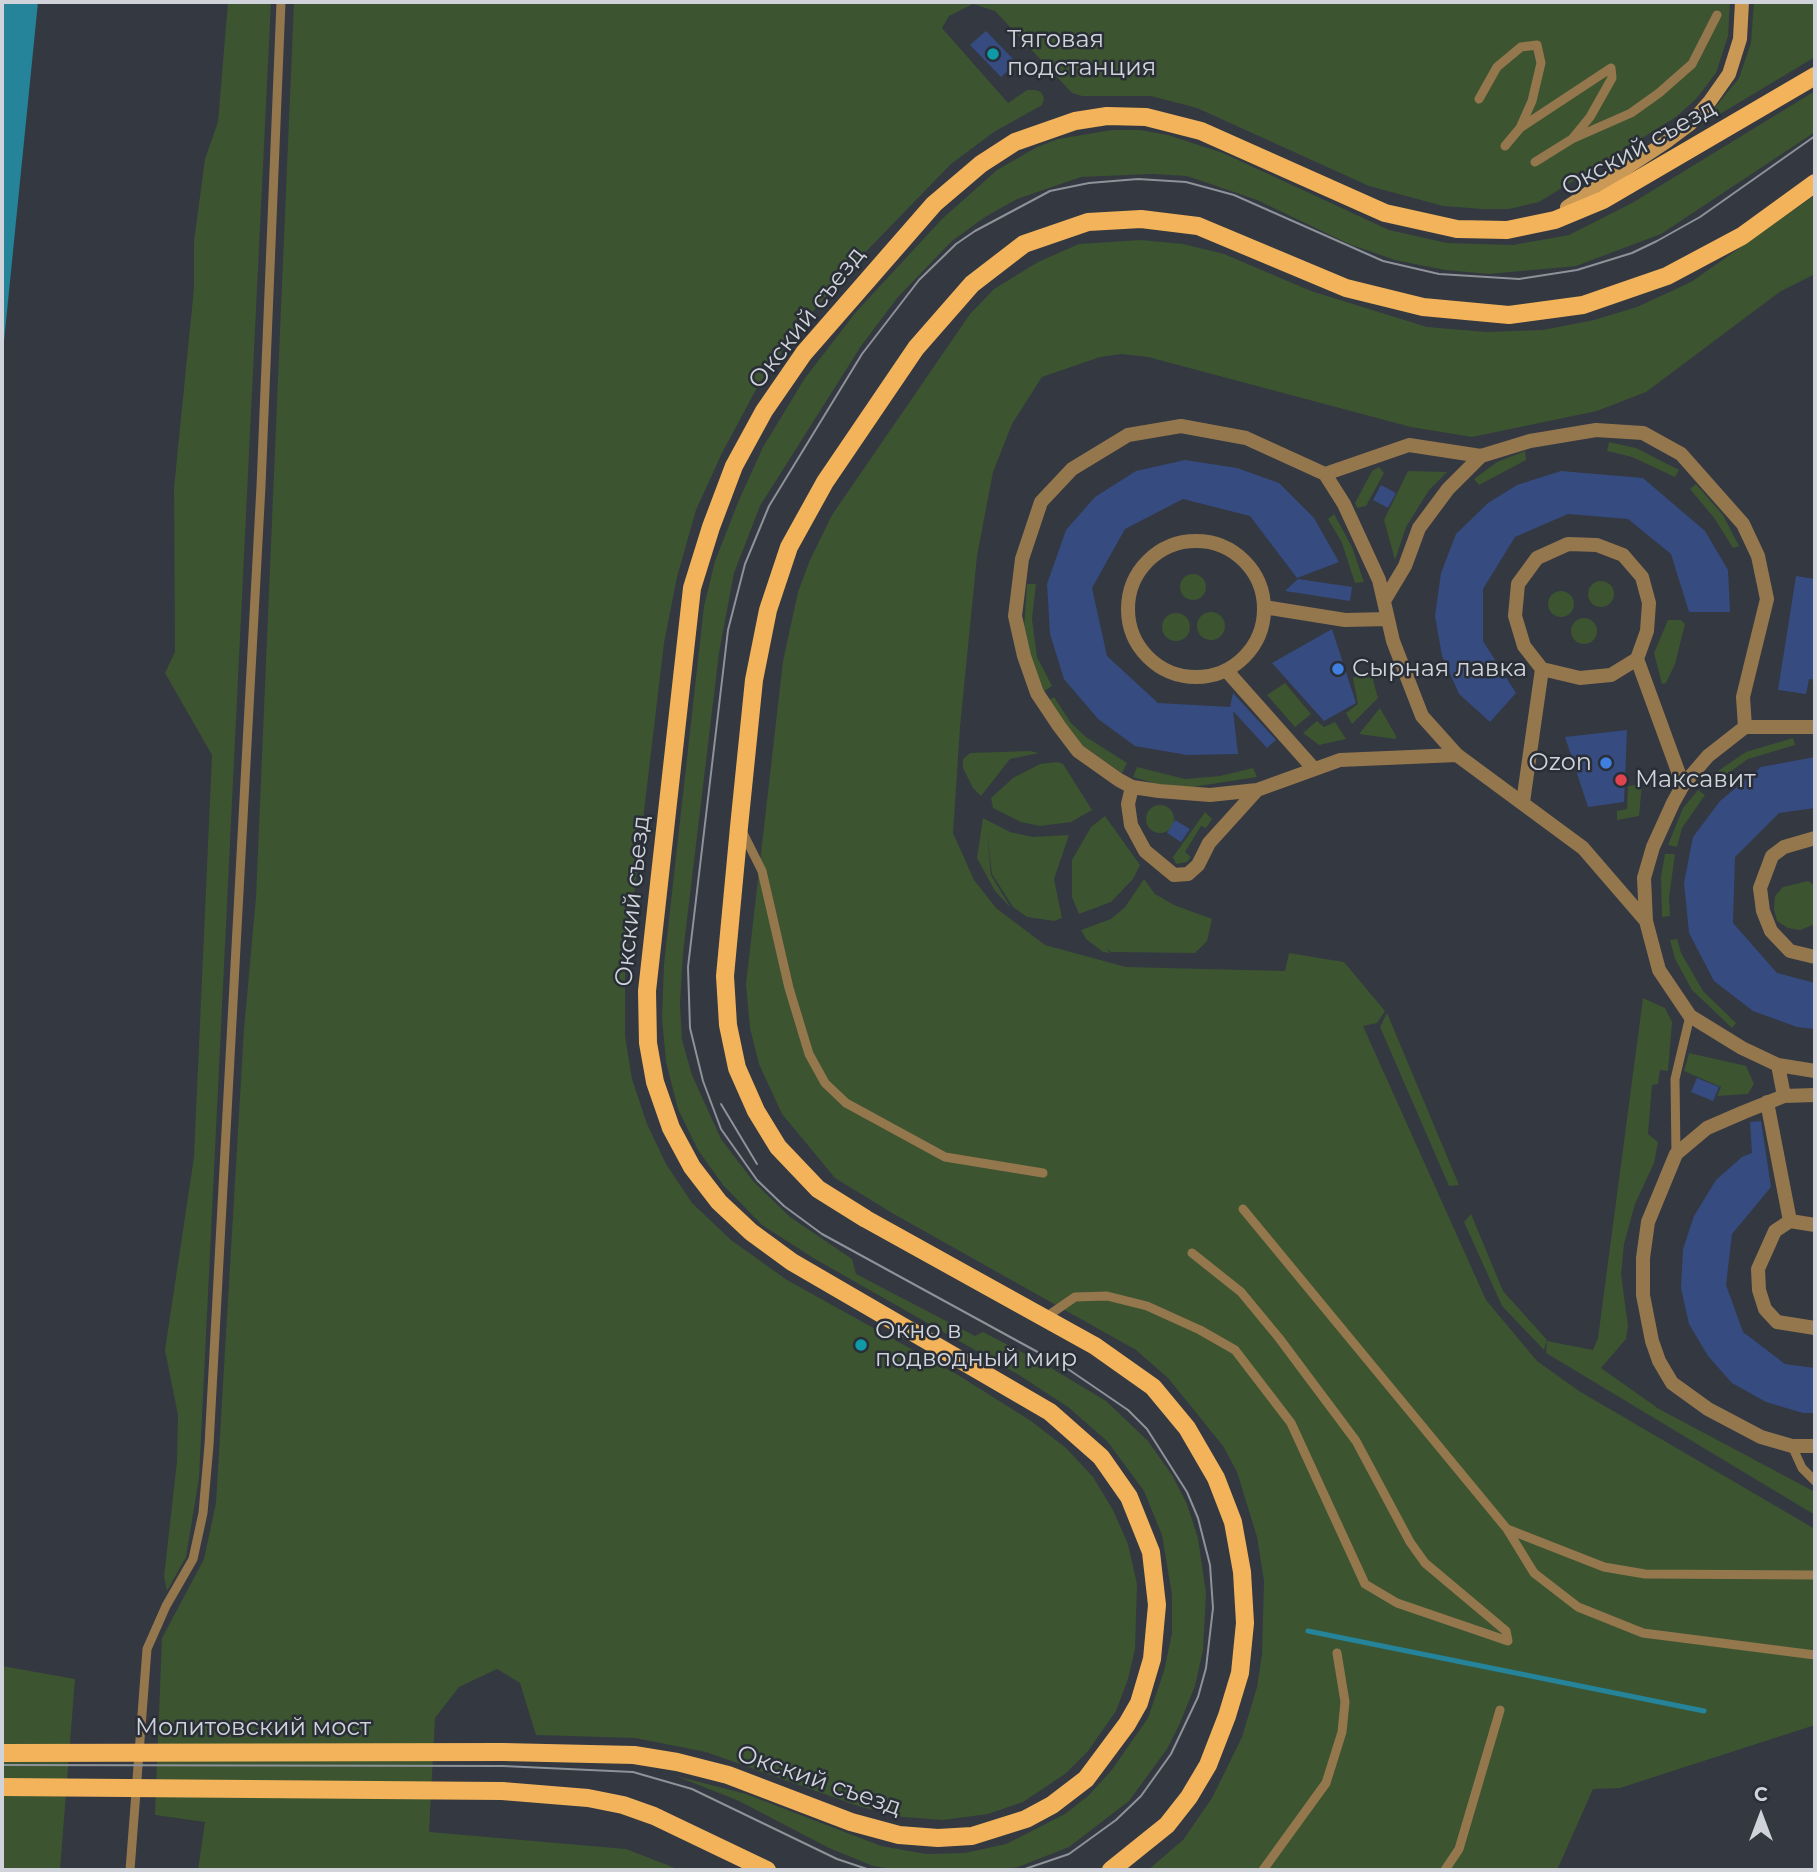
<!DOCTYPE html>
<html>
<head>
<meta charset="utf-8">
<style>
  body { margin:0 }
  #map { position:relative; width:1817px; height:1872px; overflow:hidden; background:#333841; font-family:Montserrat,sans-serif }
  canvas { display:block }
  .frame { position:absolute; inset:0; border:4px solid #d0d3d9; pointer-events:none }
  .north { position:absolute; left:1726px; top:1781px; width:70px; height:70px; -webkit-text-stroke:5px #292e37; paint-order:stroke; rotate:0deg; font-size:19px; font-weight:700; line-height:28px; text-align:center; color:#d0d3d9 }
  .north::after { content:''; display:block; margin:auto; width:24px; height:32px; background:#d0d3d9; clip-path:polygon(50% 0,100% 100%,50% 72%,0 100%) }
</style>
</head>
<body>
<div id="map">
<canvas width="1817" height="1872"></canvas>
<div class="frame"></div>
<div class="north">С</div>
</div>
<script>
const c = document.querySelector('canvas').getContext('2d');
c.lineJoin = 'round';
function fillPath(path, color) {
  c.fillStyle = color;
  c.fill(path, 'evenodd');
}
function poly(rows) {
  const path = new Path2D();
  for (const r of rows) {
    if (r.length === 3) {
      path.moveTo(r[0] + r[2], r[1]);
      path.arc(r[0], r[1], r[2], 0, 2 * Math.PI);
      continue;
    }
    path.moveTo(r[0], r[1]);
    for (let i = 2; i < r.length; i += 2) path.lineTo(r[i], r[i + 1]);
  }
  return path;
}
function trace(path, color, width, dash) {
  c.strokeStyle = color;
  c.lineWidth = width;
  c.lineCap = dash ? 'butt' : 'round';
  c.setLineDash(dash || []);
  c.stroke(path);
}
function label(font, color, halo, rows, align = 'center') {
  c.font = font + ' Montserrat,sans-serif';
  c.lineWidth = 5;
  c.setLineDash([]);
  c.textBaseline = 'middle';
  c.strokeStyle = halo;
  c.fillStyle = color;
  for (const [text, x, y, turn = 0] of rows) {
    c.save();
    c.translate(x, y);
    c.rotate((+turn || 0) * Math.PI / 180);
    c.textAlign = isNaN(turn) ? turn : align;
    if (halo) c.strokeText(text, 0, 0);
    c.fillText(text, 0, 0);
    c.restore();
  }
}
fillPath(poly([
  [228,2,271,2,199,1478,186,1557,167,1591,164,1577,177,1461,178,1415,165,1350,194,1157,212,755,165,673,175,652,174,488,194,288,194,241,205,159,218,122],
  [294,2,1730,2,1728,36,1716,73,1696,99,1676,117,1539,202,1509,209,1482,209,1443,206,1369,186,1197,108,1151,96,1082,96,1072,93,995,11,973,4,949,16,942,28,1008,103,1027,90,1035,90,1041,92,1044,98,1042,105,994,132,951,164,852,266,797,330,759,384,722,453,696,510,677,577,664,643,625,971,625,1036,632,1079,647,1124,666,1164,692,1203,731,1240,787,1280,958,1375,1031,1421,1066,1448,1093,1477,1113,1510,1128,1544,1137,1584,1135,1649,1128,1679,1116,1711,1088,1751,1065,1774,1023,1802,988,1814,943,1820,903,1817,861,1807,706,1752,635,1738,536,1735,520,1683,497,1669,459,1687,435,1718,429,1832,626,1849,680,1870,198,1870,205,1822,155,1815,162,1638,204,1559,216,1503,244,1029,256,897],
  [1754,2,1815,2,1815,57,1700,126,1739,78,1751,43],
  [1815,91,1815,132,1661,234,1576,266,1489,274,1445,270,1395,260,1349,244,1257,200,1187,176,1152,174,1081,177,1017,199,985,217,952,241,898,297,861,346,760,506,734,573,719,653,683,953,680,1004,682,1040,692,1075,721,1139,753,1181,790,1217,852,1259,856,1274,975,1336,983,1332,1041,1362,1106,1401,1148,1441,1172,1475,1187,1504,1198,1538,1206,1593,1203,1650,1195,1686,1180,1723,1167,1749,1129,1801,1069,1847,1018,1867,993,1870,899,1870,873,1866,829,1848,739,1801,676,1776,746,1794,881,1846,926,1854,965,1853,1006,1844,1065,1814,1088,1796,1111,1771,1148,1718,1164,1671,1172,1633,1172,1595,1162,1535,1144,1491,1107,1441,1068,1407,1019,1375,815,1259,762,1225,723,1185,698,1150,678,1109,666,1062,662,1018,664,964,704,606,715,561,739,500,763,447,805,378,856,312,942,219,997,170,1037,147,1058,139,1112,130,1140,130,1168,135,1223,153,1389,230,1447,243,1513,245,1569,235,1632,203],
  [1815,195,1815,274,1781,291,1646,392,1597,411,1472,437,1411,427,1148,357,1121,354,1100,357,1042,377,1012,424,993,472,977,556,960,727,953,833,974,880,996,908,1045,945,1126,967,1285,971,1289,953,1344,962,1385,1011,1377,1023,1363,1026,1486,1300,1537,1361,1579,1391,1815,1529,1815,1725,1620,1788,1593,1789,1557,1870,1148,1870,1183,1840,1212,1798,1242,1737,1257,1687,1262,1654,1264,1581,1257,1537,1237,1472,1223,1446,1168,1378,1136,1350,892,1213,835,1178,782,1114,759,1064,750,1028,746,984,783,661,798,592,810,560,832,515,970,314,994,289,1038,262,1079,244,1141,240,1183,244,1224,254,1311,291,1427,327,1487,332,1543,330,1594,320,1637,307,1691,282],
  [1609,442,1636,448,1679,470,1675,477,1632,457,1607,451],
  [1525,451,1526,460,1479,485,1474,479,1497,462],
  [1379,467,1384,473,1366,506,1357,508,1355,503,1372,471],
  [1408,471,1447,472,1429,490,1406,527,1395,560,1384,520],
  [1696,484,1723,515,1739,546,1733,548,1715,519,1690,489],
  [1334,514,1352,547,1364,582,1355,583,1342,543,1328,519],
  [1193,587,13],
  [1601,594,13],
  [1027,584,1036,584,1032,619,1037,657,1052,686,1043,692,1033,670,1024,628],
  [1561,604,13],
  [1211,626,14],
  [1176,627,14],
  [1584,631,13],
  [1668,620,1681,620,1685,624,1675,664,1666,683,1662,684,1654,653],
  [1370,669,1378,698,1352,724,1346,713,1358,704,1353,678],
  [1285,683,1311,714,1295,727,1267,695],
  [1054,697,1071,723,1086,737,1127,763,1122,773,1080,744,1046,702],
  [1380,708,1396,736,1396,739,1359,734],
  [1317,721,1324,727,1335,722,1346,739,1319,745,1303,733],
  [1793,738,1795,745,1748,759,1717,781,1712,775,1746,752],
  [1029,751,1039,753,1010,759,981,796,973,788,963,768,963,759,970,753],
  [1057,762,1063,764,1092,810,1071,822,1040,826,1021,822,993,808,991,798,1013,778,1040,764],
  [1137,767,1185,779,1220,776,1253,768,1257,777,1192,787,1156,784,1133,777],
  [1642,784,1639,816,1617,820,1617,811,1627,809,1628,786],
  [1698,790,1705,795,1682,828,1677,847,1668,845,1683,808],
  [1160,819,14],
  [1205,812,1212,819,1206,828,1201,826,1185,852,1191,857,1187,862,1176,864,1173,857],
  [1105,816,1140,865,1133,879,1111,902,1079,914,1072,897,1072,860,1091,827],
  [983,818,1010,832,1033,837,1069,835,1054,879,1062,918,1054,921,1027,917,1013,907,992,874,987,832,991,875,1011,908,995,891,977,858],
  [1665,854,1675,854,1669,898,1670,916,1662,917,1661,876],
  [1144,879,1155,894,1174,905,1212,919,1207,941,1195,953,1111,952,1106,948,1110,953,1103,952,1086,939,1081,930,1111,919,1125,907],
  [1808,881,1815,886,1815,924,1800,930,1788,928,1777,921,1774,909,1775,896,1783,887],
  [1677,939,1681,953,1703,991,1736,1023,1732,1028,1692,990,1675,959,1670,940],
  [1643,998,1665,1008,1672,1022,1668,1071,1660,1070,1658,1084,1652,1085,1648,1134,1658,1142,1654,1163,1635,1204,1624,1244,1621,1274,1628,1326,1626,1339,1601,1368,1659,1409,1815,1492,1815,1515,1546,1353,1547,1341,1593,1350,1598,1338],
  [1387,1013,1459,1185,1449,1186,1380,1027],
  [1689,1053,1746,1066,1754,1084,1748,1094,1717,1096,1721,1087,1684,1071],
  [1471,1214,1503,1291,1547,1340,1544,1350,1502,1306,1464,1222],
  [2,1666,75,1679,60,1870,2,1870]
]), '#3c5430');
fillPath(poly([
  [2,2,38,2,2,361]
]), '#25839a');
trace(poly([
  [1308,1631,1704,1711]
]), '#25839a', 5);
fillPath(poly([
  [986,31,1017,63,1001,77,970,45],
  [1185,460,1237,468,1279,483,1314,518,1339,562,1297,578,1250,516,1183,499,1125,529,1092,588,1107,656,1158,703,1230,707,1233,693,1276,740,1267,748,1233,711,1238,754,1187,755,1135,746,1098,719,1064,679,1050,634,1047,584,1066,530,1095,497,1136,471],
  [1561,471,1643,478,1705,531,1728,570,1730,612,1689,612,1671,554,1628,519,1568,514,1515,537,1483,589,1483,641,1516,693,1490,722,1459,694,1442,656,1435,616,1441,573,1456,534,1488,503,1517,485],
  [1381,485,1396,493,1388,508,1373,500],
  [1796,576,1815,579,1815,680,1809,679,1806,694,1778,690],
  [1298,579,1352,587,1350,601,1285,591],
  [1332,629,1356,703,1324,721,1272,663],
  [1627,730,1624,802,1588,807,1565,737],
  [1815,757,1815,808,1779,813,1735,857,1733,923,1777,973,1815,983,1815,1029,1797,1027,1753,1011,1714,981,1689,933,1684,883,1693,837,1720,801,1761,767],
  [1175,820,1190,829,1181,842,1167,833],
  [1697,1078,1719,1087,1713,1101,1691,1092],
  [1761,1121,1771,1187,1732,1234,1726,1285,1743,1332,1785,1364,1815,1368,1815,1413,1803,1413,1766,1402,1732,1383,1708,1356,1689,1324,1681,1288,1683,1249,1694,1216,1716,1180,1742,1157,1752,1153,1750,1122]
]), '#364b7f');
trace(poly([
  [1479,99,1497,67,1521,47,1537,45,1541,63,1532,101,1520,128,1611,68,1612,78,1590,117,1572,139,1631,113,1659,93,1692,64,1717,15],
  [1505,146,1520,128],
  [1535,162,1572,139],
  [742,831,762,871,789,988,809,1054,825,1083,846,1103,945,1157,1043,1173],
  [1676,1154,1675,1079,1690,1016],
  [1243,1209,1507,1529,1604,1567,1645,1574,1815,1575],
  [1046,1317,1075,1297,1107,1296,1147,1306,1200,1330,1235,1350,1291,1423,1365,1584,1397,1603,1508,1641,1506,1631,1425,1563,1410,1542,1356,1441,1279,1338,1241,1292,1192,1253],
  [1792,1446,1802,1468,1815,1481],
  [1507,1529,1534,1573,1578,1607,1643,1633,1815,1655],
  [130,1870,147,1649,166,1606,193,1559,203,1513,209,1445,261,486,281,2],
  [1263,1870,1326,1783,1342,1732,1345,1702,1337,1653],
  [1445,1870,1459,1849,1500,1710]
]), '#95774e', 9);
trace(poly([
  [1325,474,1409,445,1481,456,1530,441,1596,430,1643,433,1681,454,1743,524,1758,556,1767,599,1743,697,1745,727],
  [1196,609,68],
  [1384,601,1405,566,1419,528,1448,489,1481,456],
  [1264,607,1345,620,1388,619],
  [1637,659,1611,675,1590,677,1580,678,1542,669,1524,646,1515,616,1518,584,1537,558,1568,544,1597,545,1623,555,1642,577,1649,603,1647,631,1637,659,1683,785],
  [1226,670,1314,769],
  [1815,727,1745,727,1708,756,1683,785,1673,803,1653,847,1644,878,1646,921,1659,970,1690,1016,1742,1048,1778,1065,1815,1071],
  [1457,755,1340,760,1257,790,1210,795,1159,791,1132,787,1119,780,1078,751,1059,726,1037,693,1024,656,1015,616,1022,559,1041,502,1072,469,1128,435,1181,426,1246,438,1325,474,1344,504,1379,580,1393,641,1422,716,1457,755,1583,848,1646,921],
  [1132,787,1128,804,1131,825,1145,851,1174,875,1188,874,1198,865,1209,843,1257,790],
  [1523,802,1542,669],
  [1815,838,1784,847,1772,856,1760,888,1763,911,1771,931,1790,951,1815,957],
  [1778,1065,1784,1096],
  [1815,1095,1784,1096,1744,1112,1707,1128,1676,1154,1648,1222,1643,1258,1643,1295,1652,1341,1659,1361,1672,1383,1708,1409,1761,1437,1792,1446,1815,1446],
  [1767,1102,1790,1221],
  [1815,1225,1790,1221,1775,1231,1758,1269,1759,1290,1765,1309,1777,1322,1815,1328]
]), '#95774e', 14);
trace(poly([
  [1567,207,1666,142,1690,124,1710,101,1729,74,1740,39,1742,2]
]), '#ca9956', 14);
trace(poly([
  [503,1752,634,1755,677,1762,728,1775,851,1822,899,1835,938,1838,972,1836,1026,1819,1052,1805,1086,1779,1127,1724,1139,1703,1152,1659,1157,1605,1151,1552,1129,1497,1101,1457,1050,1412,792,1262,751,1232,719,1202,692,1167,671,1128,655,1082,648,1043,647,991,692,588,711,527,734,466,764,411,804,353,934,204,981,164,1015,142,1075,121,1107,116,1146,117,1201,131,1385,213,1457,229,1507,230,1555,220,1603,200,1815,76],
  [502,1791,588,1798,623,1805,654,1816,767,1870],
  [1111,1870,1167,1825,1189,1797,1208,1765,1227,1716,1240,1673,1245,1623,1242,1572,1233,1522,1216,1478,1187,1428,1153,1387,1095,1346,866,1219,818,1189,778,1147,756,1111,737,1068,728,1025,725,976,739,827,754,680,768,610,789,547,825,482,916,348,972,284,1024,244,1088,222,1141,219,1198,226,1346,288,1423,307,1509,315,1583,305,1667,276,1742,236,1815,183]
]), '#f2b35b', 18);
trace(poly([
  [721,1104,757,1164],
  [2,1765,503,1766,633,1772,692,1789,837,1859,870,1870],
  [1022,1870,1069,1854,1116,1820,1141,1796,1171,1754,1198,1697,1206,1668,1213,1608,1210,1565,1198,1518,1187,1492,1147,1429,1128,1410,1065,1367,822,1234,784,1206,757,1180,721,1129,703,1081,690,1028,688,967,728,630,745,564,769,506,862,354,919,280,956,244,975,231,1050,191,1089,183,1138,179,1186,182,1234,195,1383,261,1439,274,1519,279,1577,270,1632,253,1657,241,1700,217,1815,136]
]), '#8e9299', 2);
trace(poly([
  [2,1753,503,1752],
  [2,1787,502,1791]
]), '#f2b35b', 18);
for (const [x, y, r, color] of [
  [993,54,7,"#0f9aa8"],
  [1338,669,7,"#3f7fe0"],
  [1606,763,7,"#3f7fe0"],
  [1621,780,7,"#e0444e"],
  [861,1345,7,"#0f9aa8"]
]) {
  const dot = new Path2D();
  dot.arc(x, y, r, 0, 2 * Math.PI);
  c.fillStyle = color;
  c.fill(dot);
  trace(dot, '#292e37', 2.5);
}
label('24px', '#d0d3d9', '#292e37', [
  ["Тяговая",1007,40],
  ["подстанция",1007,68],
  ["Сырная лавка",1352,669],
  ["Ozon",1592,763,"right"],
  ["Максавит",1635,780],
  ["Окно в",875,1331],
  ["подводный мир",875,1359]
], 'left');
label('24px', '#d0d3d9', '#292e37', [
  ["Окский съезд",1639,148,-29],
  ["Окский съезд",807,318,-52],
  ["Окский съезд",633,901,-84],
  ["Молитовский мост",253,1728],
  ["Окский съезд",819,1781,19]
]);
</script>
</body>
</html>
